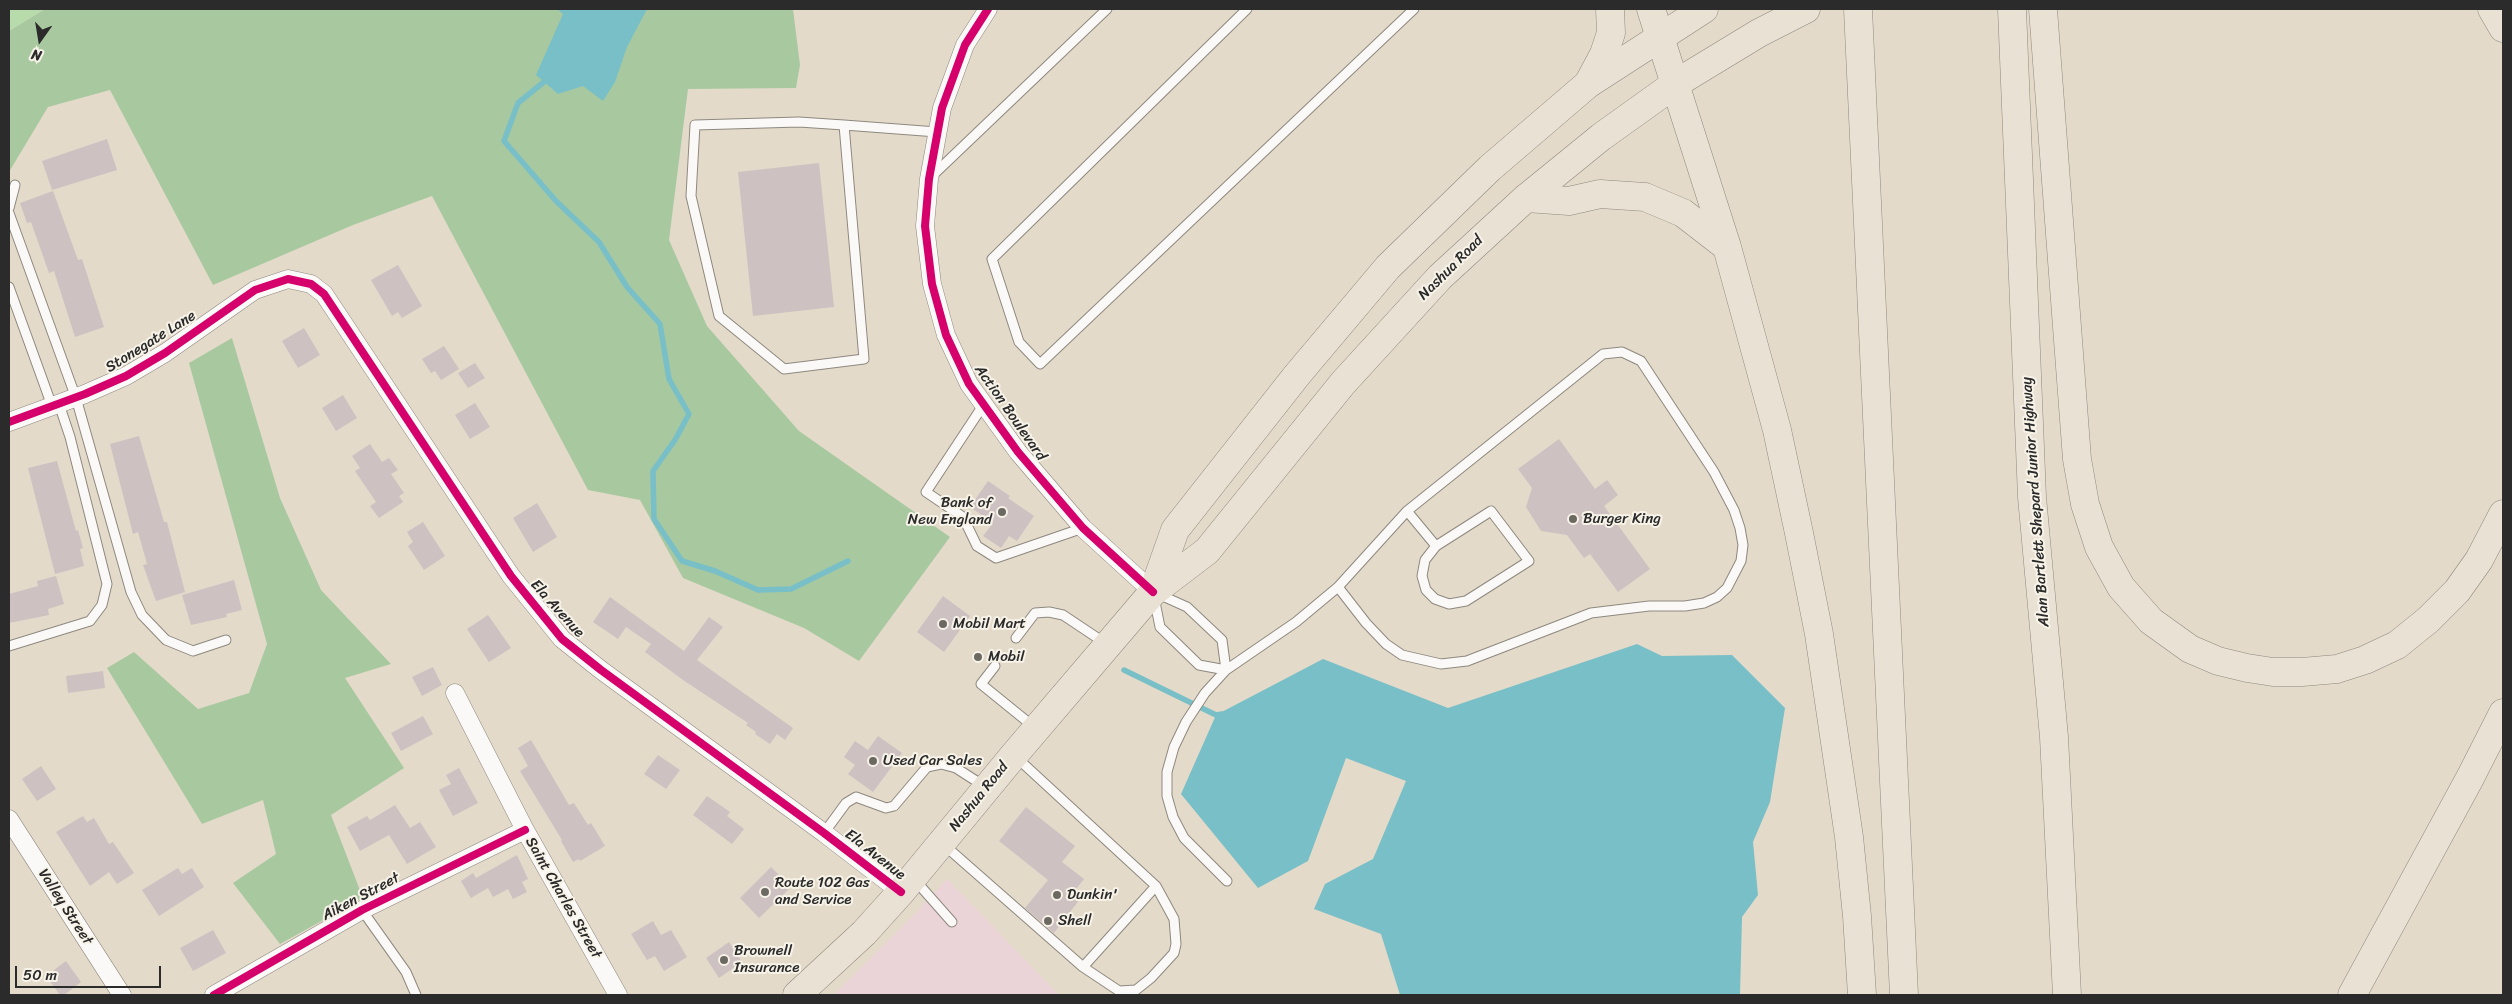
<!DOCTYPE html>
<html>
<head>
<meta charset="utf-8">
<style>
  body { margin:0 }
  #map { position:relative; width:2512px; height:1004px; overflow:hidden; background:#e4dac9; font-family:Sriracha,sans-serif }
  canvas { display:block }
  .frame { position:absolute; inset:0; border:10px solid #2b2b2b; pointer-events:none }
  .north { position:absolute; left:15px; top:15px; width:50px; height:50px; -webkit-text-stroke:4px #f7f3e8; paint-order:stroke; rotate:193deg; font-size:14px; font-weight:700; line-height:20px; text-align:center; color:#2b2b2b }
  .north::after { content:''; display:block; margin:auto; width:18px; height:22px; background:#2b2b2b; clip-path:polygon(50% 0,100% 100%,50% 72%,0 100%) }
  .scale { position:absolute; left:15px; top:966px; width:146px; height:22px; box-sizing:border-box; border:2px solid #2b2b2b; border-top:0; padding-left:6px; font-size:15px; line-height:18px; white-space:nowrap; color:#2b2b2b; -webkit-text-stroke:4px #f7f3e8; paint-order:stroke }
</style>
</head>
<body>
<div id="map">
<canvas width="2512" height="1004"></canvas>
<div class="frame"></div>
<div class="north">N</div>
<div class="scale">50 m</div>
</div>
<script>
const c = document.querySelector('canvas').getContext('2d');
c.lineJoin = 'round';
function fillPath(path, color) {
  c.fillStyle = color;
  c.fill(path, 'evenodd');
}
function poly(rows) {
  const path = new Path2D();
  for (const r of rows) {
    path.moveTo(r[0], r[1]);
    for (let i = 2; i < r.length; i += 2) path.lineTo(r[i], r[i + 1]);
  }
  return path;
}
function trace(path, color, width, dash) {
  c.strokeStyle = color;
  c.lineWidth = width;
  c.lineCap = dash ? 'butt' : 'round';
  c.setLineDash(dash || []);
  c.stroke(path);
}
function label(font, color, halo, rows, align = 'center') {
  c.font = font + ' Sriracha,sans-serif';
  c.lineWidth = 4;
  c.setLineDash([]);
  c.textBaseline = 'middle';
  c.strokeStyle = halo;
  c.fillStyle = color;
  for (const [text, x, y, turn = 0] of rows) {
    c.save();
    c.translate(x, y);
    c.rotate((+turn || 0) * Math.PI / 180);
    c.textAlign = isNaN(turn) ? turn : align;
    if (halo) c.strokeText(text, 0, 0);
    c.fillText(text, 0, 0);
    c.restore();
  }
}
fillPath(poly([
  [947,879,1059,995,834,995,912,917]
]), '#ebd4d7');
fillPath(poly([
  [9,9,45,9,9,31]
]), '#b8dbac');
fillPath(poly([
  [45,9,793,9,800,65,796,88,688,89,669,240,707,326,799,431,950,537,859,661,804,628,683,578,640,500,588,490,432,196,353,225,213,285,110,90,48,107,9,172,9,31],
  [232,338,280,498,321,590,391,664,345,678,404,768,331,815,363,898,280,944,233,883,276,854,263,800,202,824,107,668,134,652,198,709,249,693,267,644,189,363]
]), '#a8c9a0');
fillPath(poly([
  [557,9,647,9,627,47,615,82,603,101,583,86,558,94,536,75,563,14],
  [1637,644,1662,656,1732,655,1785,708,1770,802,1753,842,1758,895,1742,917,1740,995,1400,995,1381,934,1314,909,1325,884,1373,859,1406,781,1346,758,1308,861,1258,888,1181,794,1216,715,1323,659,1448,708]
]), '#78bfc8');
trace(poly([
  [550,77,518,103,504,141,556,201,599,242,627,287,660,324,669,379,689,414,675,440,653,471,654,519,682,561,715,571,758,590,791,589,848,561],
  [1124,670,1216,715,1222,714]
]), '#78bfc8', 5.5);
fillPath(poly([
  [107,139,117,170,52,190,42,161],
  [819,163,834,307,753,316,738,172],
  [53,191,78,260,82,259,104,327,75,337,54,271,49,273,31,222,27,223,20,203],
  [398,265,422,306,402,318,398,312,392,316,371,280],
  [304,328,320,355,298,368,282,341],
  [444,346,459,369,441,380,435,371,431,373,422,359],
  [475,363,485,378,468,388,458,373],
  [343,395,357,418,336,431,322,408],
  [475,403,490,427,470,439,455,415],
  [139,436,164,522,167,522,185,592,156,601,143,565,147,564,138,532,133,534,110,444],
  [1559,439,1595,489,1607,480,1618,495,1604,506,1650,569,1618,592,1590,554,1584,558,1567,535,1541,531,1526,507,1532,488,1518,469],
  [370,444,382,462,389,458,398,470,391,474,404,493,399,496,403,502,379,518,370,506,376,502,355,471,360,468,352,456],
  [57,461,76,531,78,530,83,548,80,549,84,566,55,574,28,468],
  [988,481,1010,496,1008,498,1034,516,1017,541,1009,536,1001,548,983,536,993,523,970,507],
  [537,503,557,537,533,552,513,518],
  [423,522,445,556,424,570,408,546,413,542,407,532],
  [56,576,64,604,48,609,49,615,9,623,9,594,38,586,37,581],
  [234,580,242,610,226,614,227,617,191,625,182,595],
  [943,596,970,616,944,652,917,632],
  [610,597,684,651,709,617,723,627,697,660,793,728,785,740,777,734,770,744,755,734,756,732,746,725,748,723,683,680,645,652,651,644,626,627,618,639,593,622],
  [488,615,511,648,489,662,467,629],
  [433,667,442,685,422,696,412,677],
  [103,671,105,688,68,693,66,676],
  [423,716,433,734,401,751,391,733],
  [878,736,902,753,873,792,848,774,855,765,844,757,855,741,868,750],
  [531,740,569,805,574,803,588,825,591,823,605,846,580,861,579,859,573,862,561,841,562,840,520,771,528,766,518,748],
  [658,755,680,770,666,789,644,774],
  [41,766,56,789,37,801,22,779],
  [459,768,478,803,453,816,439,790,451,784,446,775],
  [707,796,730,812,727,816,744,829,732,844,693,815],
  [395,805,410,828,420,822,436,847,407,864,389,835,360,851,347,827,367,816,370,820],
  [1026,807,1075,846,1062,862,1084,879,1073,893,1080,899,1054,933,1025,908,1048,880,999,841],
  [83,816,87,822,94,818,109,844,113,842,134,873,117,884,109,872,90,886,56,832],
  [517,855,528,879,522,882,527,892,513,899,508,889,493,897,488,888,471,898,461,881,473,873,476,878],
  [771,867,791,887,759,918,740,898],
  [178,868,182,874,192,868,204,887,159,916,142,890],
  [653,921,661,935,671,930,687,957,664,971,655,956,647,960,631,934],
  [213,930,226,953,193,971,180,948],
  [729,942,742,962,719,978,706,958],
  [66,961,81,982,64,995,60,995,46,976]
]), '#cec1c2');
const service = poly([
  [1247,9,992,259,1019,342,1040,364,1414,9],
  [844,125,864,359,784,369,719,316,691,196,695,125,799,122,844,125,937,132],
  [932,176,1107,9],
  [9,208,15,185],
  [9,213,76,398,131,592,142,615,166,640,193,651,226,640],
  [9,287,52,406],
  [984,404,926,492,963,517,977,546,996,558,1083,528],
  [1407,511,1436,546,1425,560,1422,576,1426,590,1435,599,1449,604,1466,601,1529,561,1491,511,1436,546],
  [1158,594,1187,607,1222,640,1226,670],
  [1154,597,1160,627,1199,665,1226,670],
  [1016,638,1035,613,1049,612,1063,615,1105,643],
  [9,646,90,621,102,605,107,584,70,437,59,404],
  [995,666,981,684,1034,727],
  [824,833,846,803,856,797,886,808,894,806,927,767,941,764,956,768,984,786],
  [943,844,1083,967,1119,991,1136,990,1151,978,1174,953,1176,944,1174,919,1156,886,1016,757],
  [914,879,952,922],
  [1227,881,1184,838,1173,817,1167,796,1167,772,1174,747,1186,722,1205,693,1226,670,1296,622,1338,587,1407,511,1603,354,1622,352,1641,361,1714,472,1734,510,1740,528,1743,545,1741,561,1727,588,1717,597,1704,603,1685,606,1649,606,1591,613,1467,661,1441,664,1402,655,1386,644,1366,623,1338,587],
  [362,910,406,972,416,995],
  [1083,967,1156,886]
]);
const minor = poly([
  [988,9,965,45,942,108,929,179,925,226,932,284,946,335,969,384,1018,452,1083,528,1153,592],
  [9,422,85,394,126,376,165,353,255,290,288,279,311,284,324,294,511,576,562,639,601,670,824,833,901,892],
  [455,693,525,830,618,995],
  [9,819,122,995],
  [214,995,362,910,525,830]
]);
const primary = poly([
  [1153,592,1175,530,1297,375,1388,267,1490,168,1588,84,1704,9],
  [797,995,864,933,901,892,1014,755,1153,592,1207,551,1343,383,1440,277,1526,198,1601,137,1675,84,1759,33,1806,9]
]);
const motorway = poly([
  [1651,9,1727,247,1777,430,1799,533,1819,634,1849,837,1857,916,1862,995],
  [1858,9,1904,995],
  [2012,9,2032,497,2054,737,2067,995],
  [2043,9,2077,459,2085,504,2099,547,2121,587,2151,621,2190,649,2218,661,2247,668,2273,672,2302,672,2337,669,2365,660,2397,645,2428,620,2457,591,2479,560,2503,514],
  [2492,9,2503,28],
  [1588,84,1604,54,1611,33,1610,9],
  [1526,198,1569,201,1600,194,1645,197,1683,213,1727,247],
  [2352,995,2470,778,2503,713]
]);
trace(service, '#8d887f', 11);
trace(minor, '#8d887f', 19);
trace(primary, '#8d887f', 29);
trace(motorway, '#8d887f', 29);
trace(service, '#fbf9f7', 9);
trace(minor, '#fbf9f7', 18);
trace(primary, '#eae1d5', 28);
trace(motorway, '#eae1d5', 28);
trace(poly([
  [988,9,965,45,942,108,929,179,925,226,932,284,946,335,969,384,1018,452,1083,528,1153,592],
  [9,422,85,394,126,376,165,353,255,290,288,279,311,284,324,294,511,576,562,639,601,670,824,833,901,892],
  [214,995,362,910,525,830]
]), '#d6006c', 8);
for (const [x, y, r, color] of [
  [1002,512,5,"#6c6862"],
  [1573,519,5,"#6c6862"],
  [943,624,5,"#6c6862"],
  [978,657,5,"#6c6862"],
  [873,761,5,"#6c6862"],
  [765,892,5,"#6c6862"],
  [1057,895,5,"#6c6862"],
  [1048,921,5,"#6c6862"],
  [724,960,5,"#6c6862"]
]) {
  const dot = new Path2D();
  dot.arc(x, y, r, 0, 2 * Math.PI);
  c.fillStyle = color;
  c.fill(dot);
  trace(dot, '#f7f3e8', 2);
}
label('15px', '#2b2b2b', '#f7f3e8', [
  ["Nashua Road",1451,268,-45],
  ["Stonegate Lane",151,342,-32],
  ["Action Boulevard",1010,413,55],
  ["Alan Bartlett Shepard Junior Highway",2036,502,-94],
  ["Ela Avenue",557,609,48],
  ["Nashua Road",979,797,-51],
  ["Ela Avenue",875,855,38],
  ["Aiken Street",361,897,-28],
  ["Saint Charles Street",563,898,60],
  ["Valley Street",65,907,57]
]);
label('15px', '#2b2b2b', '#f7f3e8', [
  ["Bank of",992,503,"right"],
  ["New England",992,520,"right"],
  ["Burger King",1583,519],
  ["Mobil Mart",953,624],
  ["Mobil",988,657],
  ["Used Car Sales",883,761],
  ["Route 102 Gas",775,883],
  ["and Service",775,900],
  ["Dunkin'",1067,895],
  ["Shell",1058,921],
  ["Brownell",734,951],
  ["Insurance",734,968]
], 'left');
</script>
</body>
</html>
